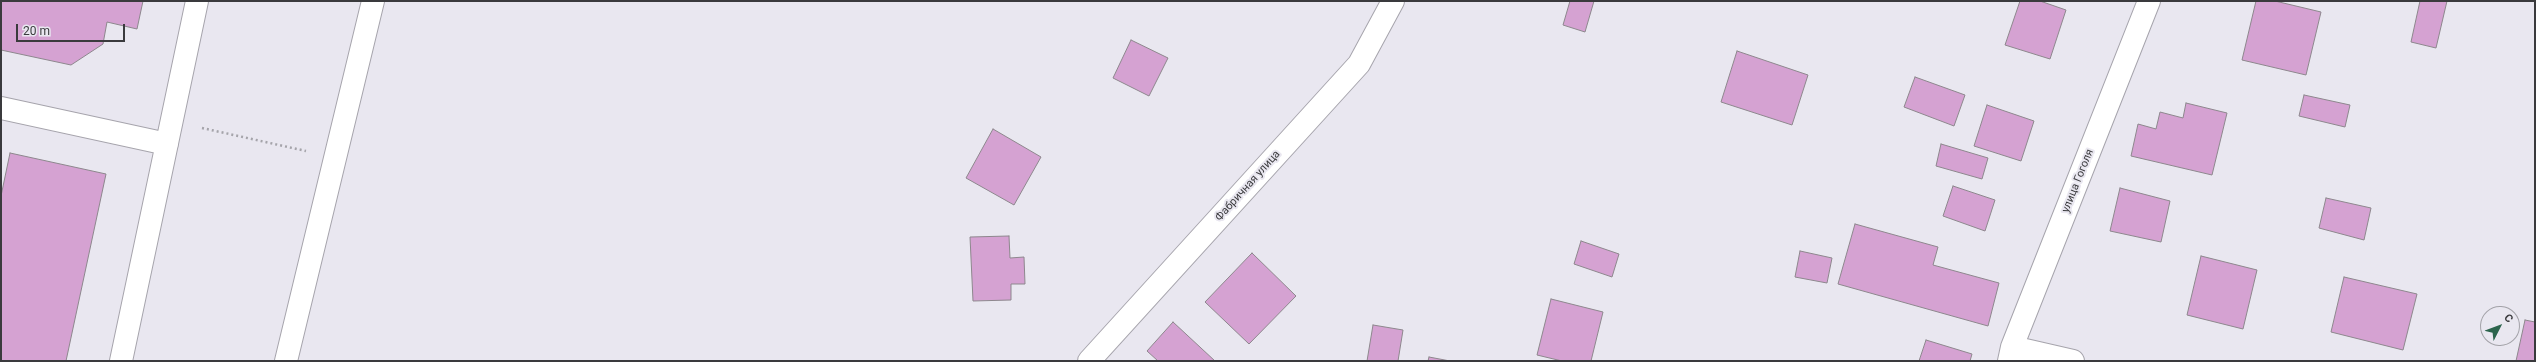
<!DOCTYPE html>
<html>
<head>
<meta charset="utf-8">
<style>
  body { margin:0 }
  #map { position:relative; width:2536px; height:362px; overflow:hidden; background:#e9e7f0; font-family:Roboto,sans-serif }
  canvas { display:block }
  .frame { position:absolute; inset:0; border:2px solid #3a3a3d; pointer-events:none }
  .north { position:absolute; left:2480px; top:306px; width:40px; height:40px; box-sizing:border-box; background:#e9e7f0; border:1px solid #a3a2a8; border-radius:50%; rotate:48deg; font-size:11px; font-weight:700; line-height:16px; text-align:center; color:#3a3a3d }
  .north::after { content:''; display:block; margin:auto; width:14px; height:18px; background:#2c644d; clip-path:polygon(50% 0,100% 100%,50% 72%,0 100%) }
  .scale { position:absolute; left:16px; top:24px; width:109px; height:18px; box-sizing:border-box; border:2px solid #3a3a3d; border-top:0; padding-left:5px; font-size:12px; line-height:14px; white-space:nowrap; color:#3a3a3d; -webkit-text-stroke:3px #e9e7f0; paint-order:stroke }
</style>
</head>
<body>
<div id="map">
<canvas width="2536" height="362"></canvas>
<div class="frame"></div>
<div class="north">С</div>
<div class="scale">20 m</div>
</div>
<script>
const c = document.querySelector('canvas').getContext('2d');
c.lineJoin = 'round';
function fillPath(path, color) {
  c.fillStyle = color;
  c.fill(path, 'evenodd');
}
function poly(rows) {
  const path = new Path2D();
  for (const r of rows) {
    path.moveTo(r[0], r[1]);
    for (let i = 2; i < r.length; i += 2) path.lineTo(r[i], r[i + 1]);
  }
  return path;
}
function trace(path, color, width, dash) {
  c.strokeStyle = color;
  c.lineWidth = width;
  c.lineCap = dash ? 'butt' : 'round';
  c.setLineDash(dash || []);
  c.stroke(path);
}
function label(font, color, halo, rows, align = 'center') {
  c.font = font + ' Roboto,sans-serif';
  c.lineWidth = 4;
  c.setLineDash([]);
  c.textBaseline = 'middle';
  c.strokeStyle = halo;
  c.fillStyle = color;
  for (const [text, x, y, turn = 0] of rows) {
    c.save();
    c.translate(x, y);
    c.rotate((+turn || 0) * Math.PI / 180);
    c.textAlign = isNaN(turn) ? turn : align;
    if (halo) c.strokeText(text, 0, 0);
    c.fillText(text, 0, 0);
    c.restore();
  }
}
const building = poly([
  [1,1,143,1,137,29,107,22,103,44,71,65,1,50,1,1],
  [1570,1,1594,1,1585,32,1563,25,1570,1],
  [2020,1,2040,1,2066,10,2050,59,2005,45,2020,1],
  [2256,1,2275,1,2321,12,2306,75,2242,60,2256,1],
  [2420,1,2447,1,2436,48,2411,42,2420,1],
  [1131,40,1168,58,1149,96,1113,78,1131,40],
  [1737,51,1808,75,1792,125,1721,102,1737,51],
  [1915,77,1965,95,1954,126,1904,107,1915,77],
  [2304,95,2350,105,2345,127,2299,116,2304,95],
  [2186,103,2227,113,2212,175,2131,156,2138,124,2156,129,2160,112,2183,118,2186,103],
  [1987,105,2034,121,2021,161,1974,146,1987,105],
  [993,129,1041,157,1014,205,966,178,993,129],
  [1941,144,1988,158,1982,179,1936,166,1941,144],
  [10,153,106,174,66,361,1,361,1,196,10,153],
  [1953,186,1995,200,1985,231,1943,216,1953,186],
  [2120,188,2170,201,2161,242,2110,231,2120,188],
  [2326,198,2371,208,2364,240,2319,228,2326,198],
  [1855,224,1938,247,1933,265,1999,283,1988,326,1838,284,1855,224],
  [1009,236,1010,258,1024,257,1025,284,1011,284,1011,300,973,301,970,237,1009,236],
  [1581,241,1619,254,1612,277,1574,264,1581,241],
  [1800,251,1832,258,1827,283,1795,277,1800,251],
  [1252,253,1296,296,1249,344,1205,302,1252,253],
  [2201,256,2257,270,2243,329,2187,315,2201,256],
  [2344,277,2417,294,2403,350,2331,332,2344,277],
  [1551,299,1603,312,1591,361,1562,361,1537,355,1551,299],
  [2525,320,2535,322,2535,361,2516,361,2525,320],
  [1173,322,1215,361,1158,361,1147,351,1173,322],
  [1373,325,1403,330,1398,361,1367,361,1373,325],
  [1926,340,1972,354,1970,361,1919,361,1926,340],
  [1429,357,1450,361,1428,361,1429,357]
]);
fillPath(building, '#d5a2d2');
trace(building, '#8d878d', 1);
const minor = poly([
  [1,108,167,144],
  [2012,347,2073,361],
  [121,361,197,1],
  [286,361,373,1],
  [1089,361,1359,64,1393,1],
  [2009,361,2012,347,2149,1]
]);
trace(minor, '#a6a4ac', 24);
trace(poly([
  [202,128,306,151]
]), '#a5a4aa', 2.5, [2, 3]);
trace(minor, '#fff', 22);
label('11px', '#3a3a3d', '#e9e7f0', [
  ["улица Гоголя",2078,181,-68],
  ["Фабричная улица",1248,186,-48]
]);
</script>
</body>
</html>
